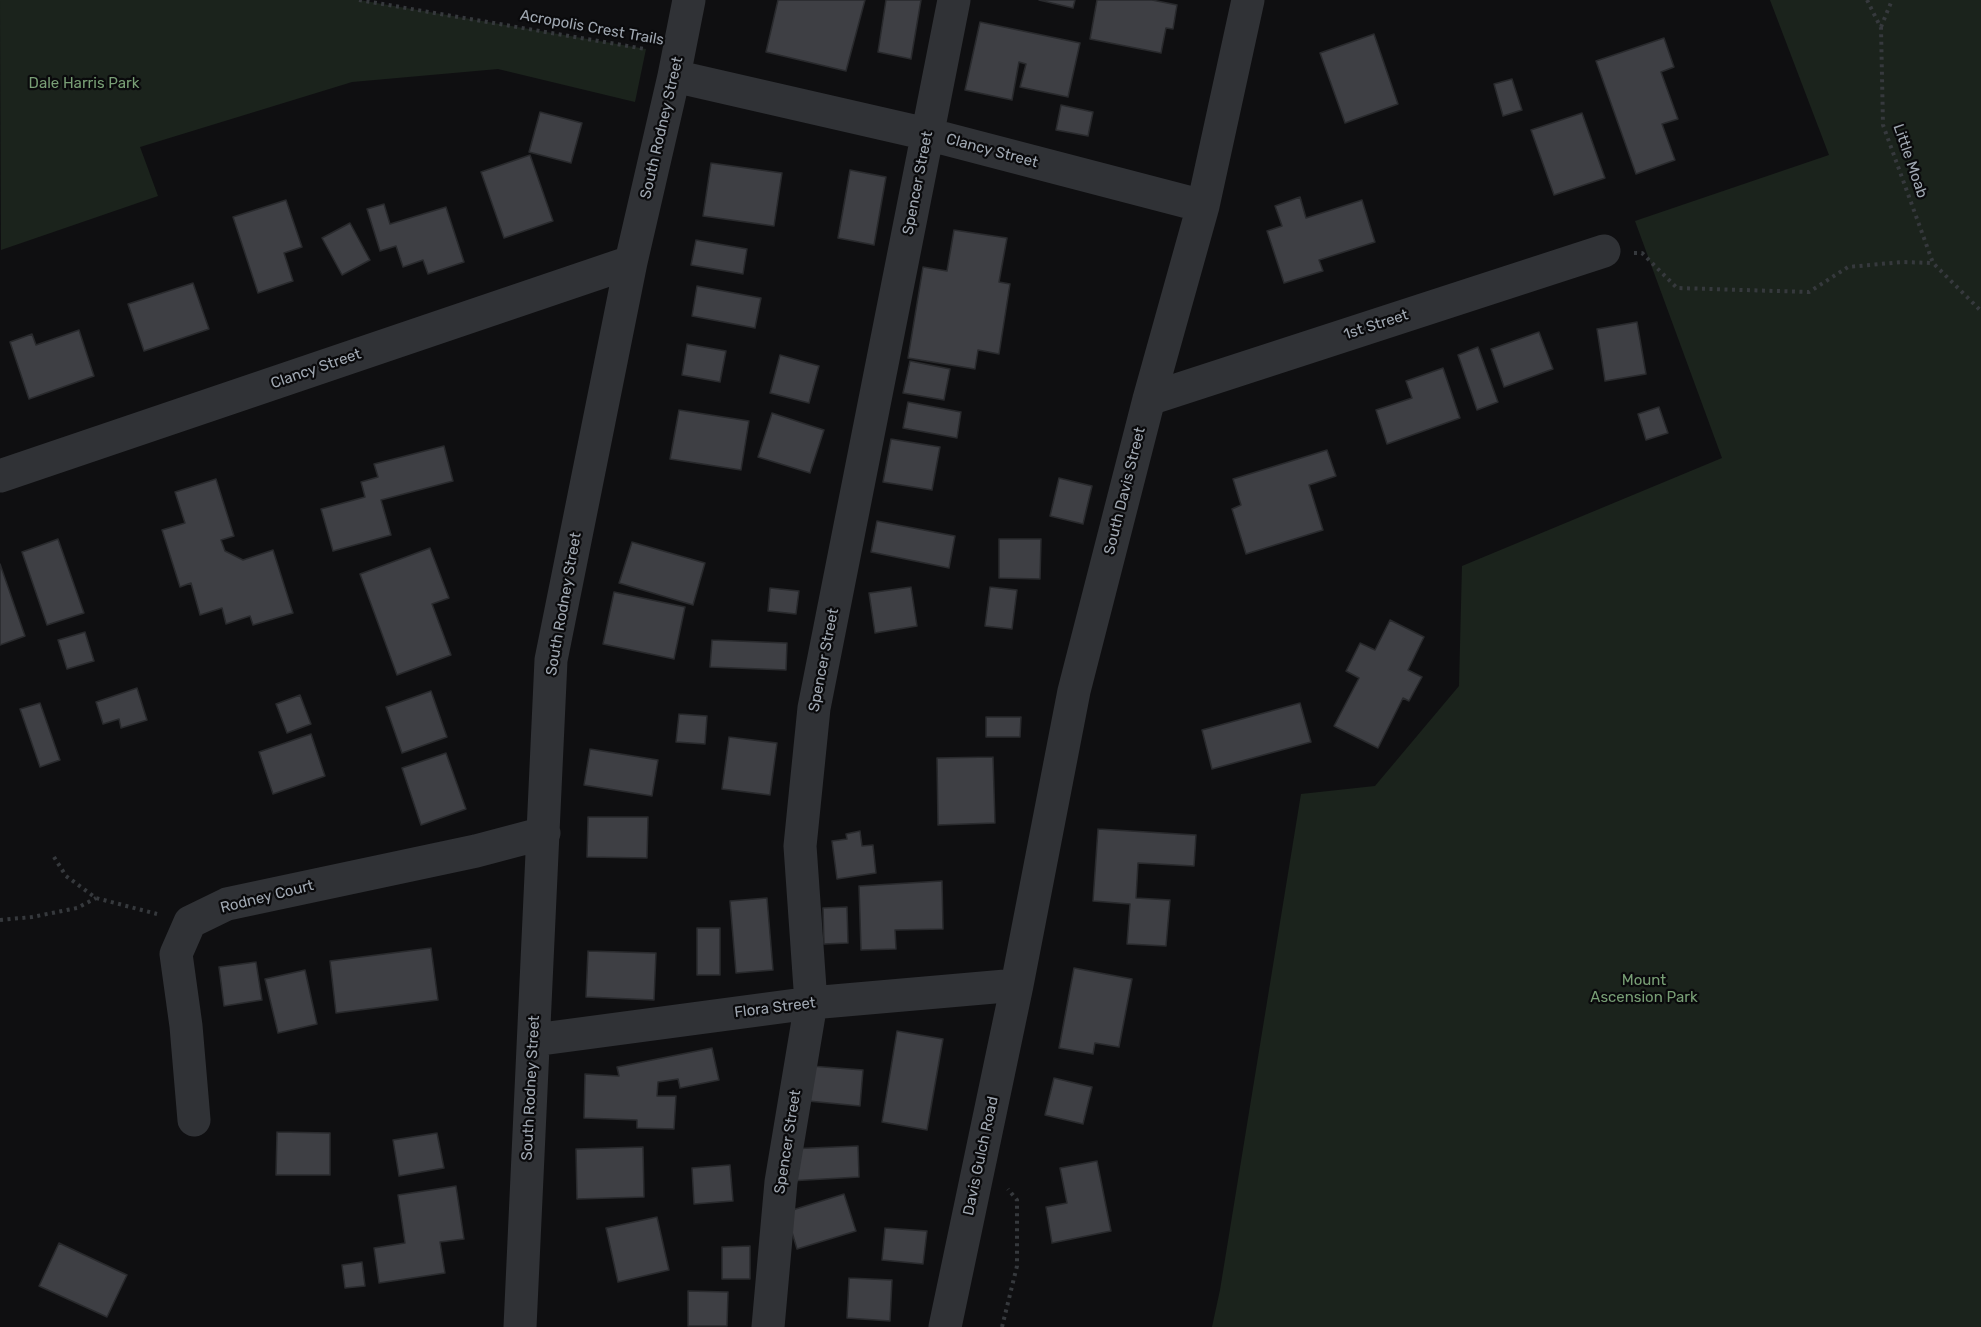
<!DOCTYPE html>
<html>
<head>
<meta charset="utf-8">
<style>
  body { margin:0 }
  canvas { display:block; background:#0f0f11 }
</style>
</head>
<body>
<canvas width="1981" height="1327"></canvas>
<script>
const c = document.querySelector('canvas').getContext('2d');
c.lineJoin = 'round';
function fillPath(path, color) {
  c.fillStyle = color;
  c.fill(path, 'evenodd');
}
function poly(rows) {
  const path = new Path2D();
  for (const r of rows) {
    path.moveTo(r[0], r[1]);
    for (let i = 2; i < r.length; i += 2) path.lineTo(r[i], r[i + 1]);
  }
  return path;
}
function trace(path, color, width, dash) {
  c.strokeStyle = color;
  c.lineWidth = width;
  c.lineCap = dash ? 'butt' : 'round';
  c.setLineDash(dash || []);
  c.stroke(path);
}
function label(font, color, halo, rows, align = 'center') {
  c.font = font + ' Rubik,sans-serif';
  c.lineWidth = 4.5;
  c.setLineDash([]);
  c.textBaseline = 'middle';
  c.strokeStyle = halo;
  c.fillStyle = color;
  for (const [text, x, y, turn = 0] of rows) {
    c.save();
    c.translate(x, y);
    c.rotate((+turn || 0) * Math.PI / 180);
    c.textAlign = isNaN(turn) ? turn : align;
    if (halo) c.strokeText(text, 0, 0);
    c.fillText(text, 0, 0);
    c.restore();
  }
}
fillPath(poly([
  [0,0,359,0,646,49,635,102,498,69,352,82,140,147,158,196,1,250],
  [1770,0,1981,0,1981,1327,1212,1327,1220,1290,1301,794,1375,786,1459,686,1462,566,1722,458,1635,221,1829,155]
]), '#1b231c');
const building = poly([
  [778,0,865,0,846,71,766,52,778,0],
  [886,0,921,0,911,59,878,52,886,0],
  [1039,0,1075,0,1073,8,1039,0],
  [1097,0,1152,0,1177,5,1173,29,1166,28,1161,53,1090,39,1097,0],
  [980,22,1080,43,1068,97,1020,87,1026,64,1019,62,1012,100,965,90,980,22],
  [1374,34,1398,104,1345,123,1320,53,1374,34],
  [1664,38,1674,67,1661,72,1678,119,1662,124,1675,160,1636,174,1596,61,1664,38],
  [1512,79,1522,110,1503,116,1494,84,1512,79],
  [1061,105,1093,112,1088,136,1056,130,1061,105],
  [540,112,582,123,571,163,529,152,540,112],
  [1582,113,1605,178,1554,195,1531,130,1582,113],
  [530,155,553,221,504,238,481,172,530,155],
  [711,163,782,173,774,226,703,216,711,163],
  [850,170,886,177,874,245,838,238,850,170],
  [1300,197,1306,218,1362,200,1375,242,1319,260,1323,271,1284,283,1267,231,1282,226,1275,206,1300,197],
  [286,200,302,247,284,253,293,281,258,293,233,217,286,200],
  [384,204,390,224,446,207,464,262,428,274,423,260,403,267,396,246,380,251,367,209,384,204],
  [350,223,370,260,342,275,322,238,350,223],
  [954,230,1007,238,999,282,1010,284,999,354,978,350,975,369,908,358,923,267,947,271,954,230],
  [696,240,747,249,743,274,691,265,696,240],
  [193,283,209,329,144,351,128,304,193,283],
  [697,286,761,298,755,328,692,316,697,286],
  [1637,322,1646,374,1605,381,1597,329,1637,322],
  [79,330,94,376,29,399,10,342,32,334,36,345,79,330],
  [1539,332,1553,369,1504,387,1491,349,1539,332],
  [687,344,726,351,720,382,682,375,687,344],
  [1478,347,1498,402,1477,410,1458,355,1478,347],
  [780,355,819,366,809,403,770,393,780,355],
  [910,361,950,369,944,400,903,393,910,361],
  [1443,368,1460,418,1387,444,1376,410,1412,398,1406,381,1443,368],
  [908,402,961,412,957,438,903,428,908,402],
  [1659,407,1668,433,1646,440,1638,414,1659,407],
  [679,410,749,421,741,470,670,459,679,410],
  [772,413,824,430,810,473,758,457,772,413],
  [891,439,940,447,932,490,883,482,891,439],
  [444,446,453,481,381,500,391,535,333,551,321,509,365,497,361,482,378,477,374,464,444,446],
  [1327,450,1336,476,1309,485,1323,530,1246,554,1232,509,1241,505,1233,479,1327,450],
  [1059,478,1092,486,1083,524,1050,516,1059,478],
  [216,479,234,536,221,540,225,551,243,560,273,550,293,613,253,625,250,616,226,624,222,608,200,615,191,583,180,587,162,530,185,523,175,492,216,479],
  [877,521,955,536,949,568,871,552,877,521],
  [58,539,84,613,47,625,22,552,58,539],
  [999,539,1041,539,1040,579,999,578,999,539],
  [632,542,705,563,693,605,619,583,632,542],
  [430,548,449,598,432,604,451,655,397,675,360,574,430,548],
  [0,564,25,636,0,645,0,564],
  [911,587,917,626,875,633,869,593,911,587],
  [990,587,1017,590,1012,629,985,626,990,587],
  [770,588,799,591,796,614,768,611,770,588],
  [614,592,685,607,674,659,603,644,614,592],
  [1390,620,1424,637,1408,670,1422,677,1409,701,1403,698,1378,748,1334,726,1359,678,1346,671,1360,643,1375,650,1390,620],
  [85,632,94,661,67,669,58,640,85,632],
  [712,640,787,643,786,670,710,667,712,640],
  [137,688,147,720,121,728,119,719,103,724,96,702,137,688],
  [431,691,447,737,402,753,386,707,431,691],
  [300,695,311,724,287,733,276,704,300,695],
  [40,703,60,760,40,767,20,709,40,703],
  [1300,703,1311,742,1212,769,1202,730,1300,703],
  [679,714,707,716,705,744,676,742,679,714],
  [986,717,1021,717,1020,737,986,737,986,717],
  [311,734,325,776,273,794,259,752,311,734],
  [729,737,777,743,770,795,722,789,729,737],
  [590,749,658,760,652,796,584,785,590,749],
  [446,753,466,809,421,825,402,768,446,753],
  [993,757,995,823,938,825,937,758,993,757],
  [588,817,648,817,647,858,587,857,588,817],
  [1098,829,1196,835,1194,866,1138,863,1136,898,1170,900,1166,946,1127,944,1130,904,1093,901,1098,829],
  [860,831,862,846,873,845,876,873,837,879,832,841,847,839,846,834,860,831],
  [942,881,943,929,895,930,896,949,861,950,859,886,942,881],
  [767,898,773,970,736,973,730,901,767,898],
  [847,907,848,943,824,944,823,908,847,907],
  [697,928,720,928,720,975,697,975,697,928],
  [431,948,438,1000,336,1013,330,961,431,948],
  [588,951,656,953,654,1000,586,997,588,951],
  [256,962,262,1000,224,1006,219,967,256,962],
  [1074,968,1132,979,1119,1047,1095,1043,1093,1054,1059,1048,1074,968],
  [305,970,317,1024,278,1033,265,979,305,970],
  [897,1031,943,1039,927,1130,882,1122,897,1031],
  [712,1048,719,1080,680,1088,678,1079,658,1082,657,1096,676,1096,674,1129,637,1128,637,1120,584,1118,585,1074,619,1076,617,1067,712,1048],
  [811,1066,863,1070,860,1106,808,1101,811,1066],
  [1054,1078,1092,1087,1083,1124,1045,1115,1054,1078],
  [277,1132,330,1133,330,1175,276,1175,277,1132],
  [437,1133,444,1168,399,1176,393,1140,437,1133],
  [858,1146,859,1177,789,1181,788,1149,858,1146],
  [643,1147,644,1197,577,1199,576,1149,643,1147],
  [1097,1161,1111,1231,1052,1243,1046,1207,1067,1203,1060,1168,1097,1161],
  [730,1165,733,1201,694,1204,692,1168,730,1165],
  [456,1186,464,1239,440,1242,445,1273,379,1283,374,1248,405,1243,398,1195,456,1186],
  [844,1194,856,1231,797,1249,786,1212,844,1194],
  [657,1217,669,1270,618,1282,606,1228,657,1217],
  [885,1228,927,1231,923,1264,882,1260,885,1228],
  [59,1243,127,1275,107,1317,39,1286,59,1243],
  [750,1246,750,1279,722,1279,722,1247,750,1246],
  [362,1262,365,1286,345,1288,342,1265,362,1262],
  [849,1278,892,1280,890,1321,847,1318,849,1278],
  [688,1291,728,1292,727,1326,688,1326,688,1291]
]);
fillPath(building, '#3e3f44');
trace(building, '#292a2d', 1.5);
trace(poly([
  [359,0,645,49],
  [1867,0,1881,28,1883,125,1933,263,1981,311],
  [1881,27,1892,0],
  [1634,253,1642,253,1677,288,1809,292,1848,267,1902,262,1933,263],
  [54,857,66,876,96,898,157,914],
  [0,920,32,917,77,908,96,898],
  [1002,1327,1017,1266,1017,1200,1008,1189]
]), '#36393d', 4, [3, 4.5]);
trace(poly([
  [674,76,927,134,1203,206],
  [1149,399,1604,251],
  [0,476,631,262],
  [534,1040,811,1003,1017,985],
  [194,1120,186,1026,176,954,190,922,227,904,476,851,544,833],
  [520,1327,551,660,631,262,674,76,689,0],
  [768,1327,781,1182,811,1003,800,846,814,708,954,0],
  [945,1327,1017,985,1074,691,1149,399,1203,206,1248,0]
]), '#303236', 33);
label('15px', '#a0a8b2', '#0a0a0c', [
  ["Acropolis Crest Trails",592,28,10],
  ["South Rodney Street",662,128,-77],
  ["Clancy Street",992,151,15],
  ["Little Moab",1910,161,71],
  ["Spencer Street",918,183,-79],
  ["1st Street",1376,325,-18],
  ["Clancy Street",316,369,-19],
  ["South Davis Street",1125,491,-76],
  ["South Rodney Street",564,604,-80],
  ["Spencer Street",824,660,-79],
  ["Rodney Court",267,897,-14],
  ["Flora Street",775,1008,-7],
  ["South Rodney Street",531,1088,-87],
  ["Spencer Street",788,1142,-81],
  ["Davis Gulch Road",981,1156,-78]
]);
label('15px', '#789e75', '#0a0a0c', [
  ["Dale Harris Park",84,84],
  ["Mount",1644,981],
  ["Ascension Park",1644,998]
]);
</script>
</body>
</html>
